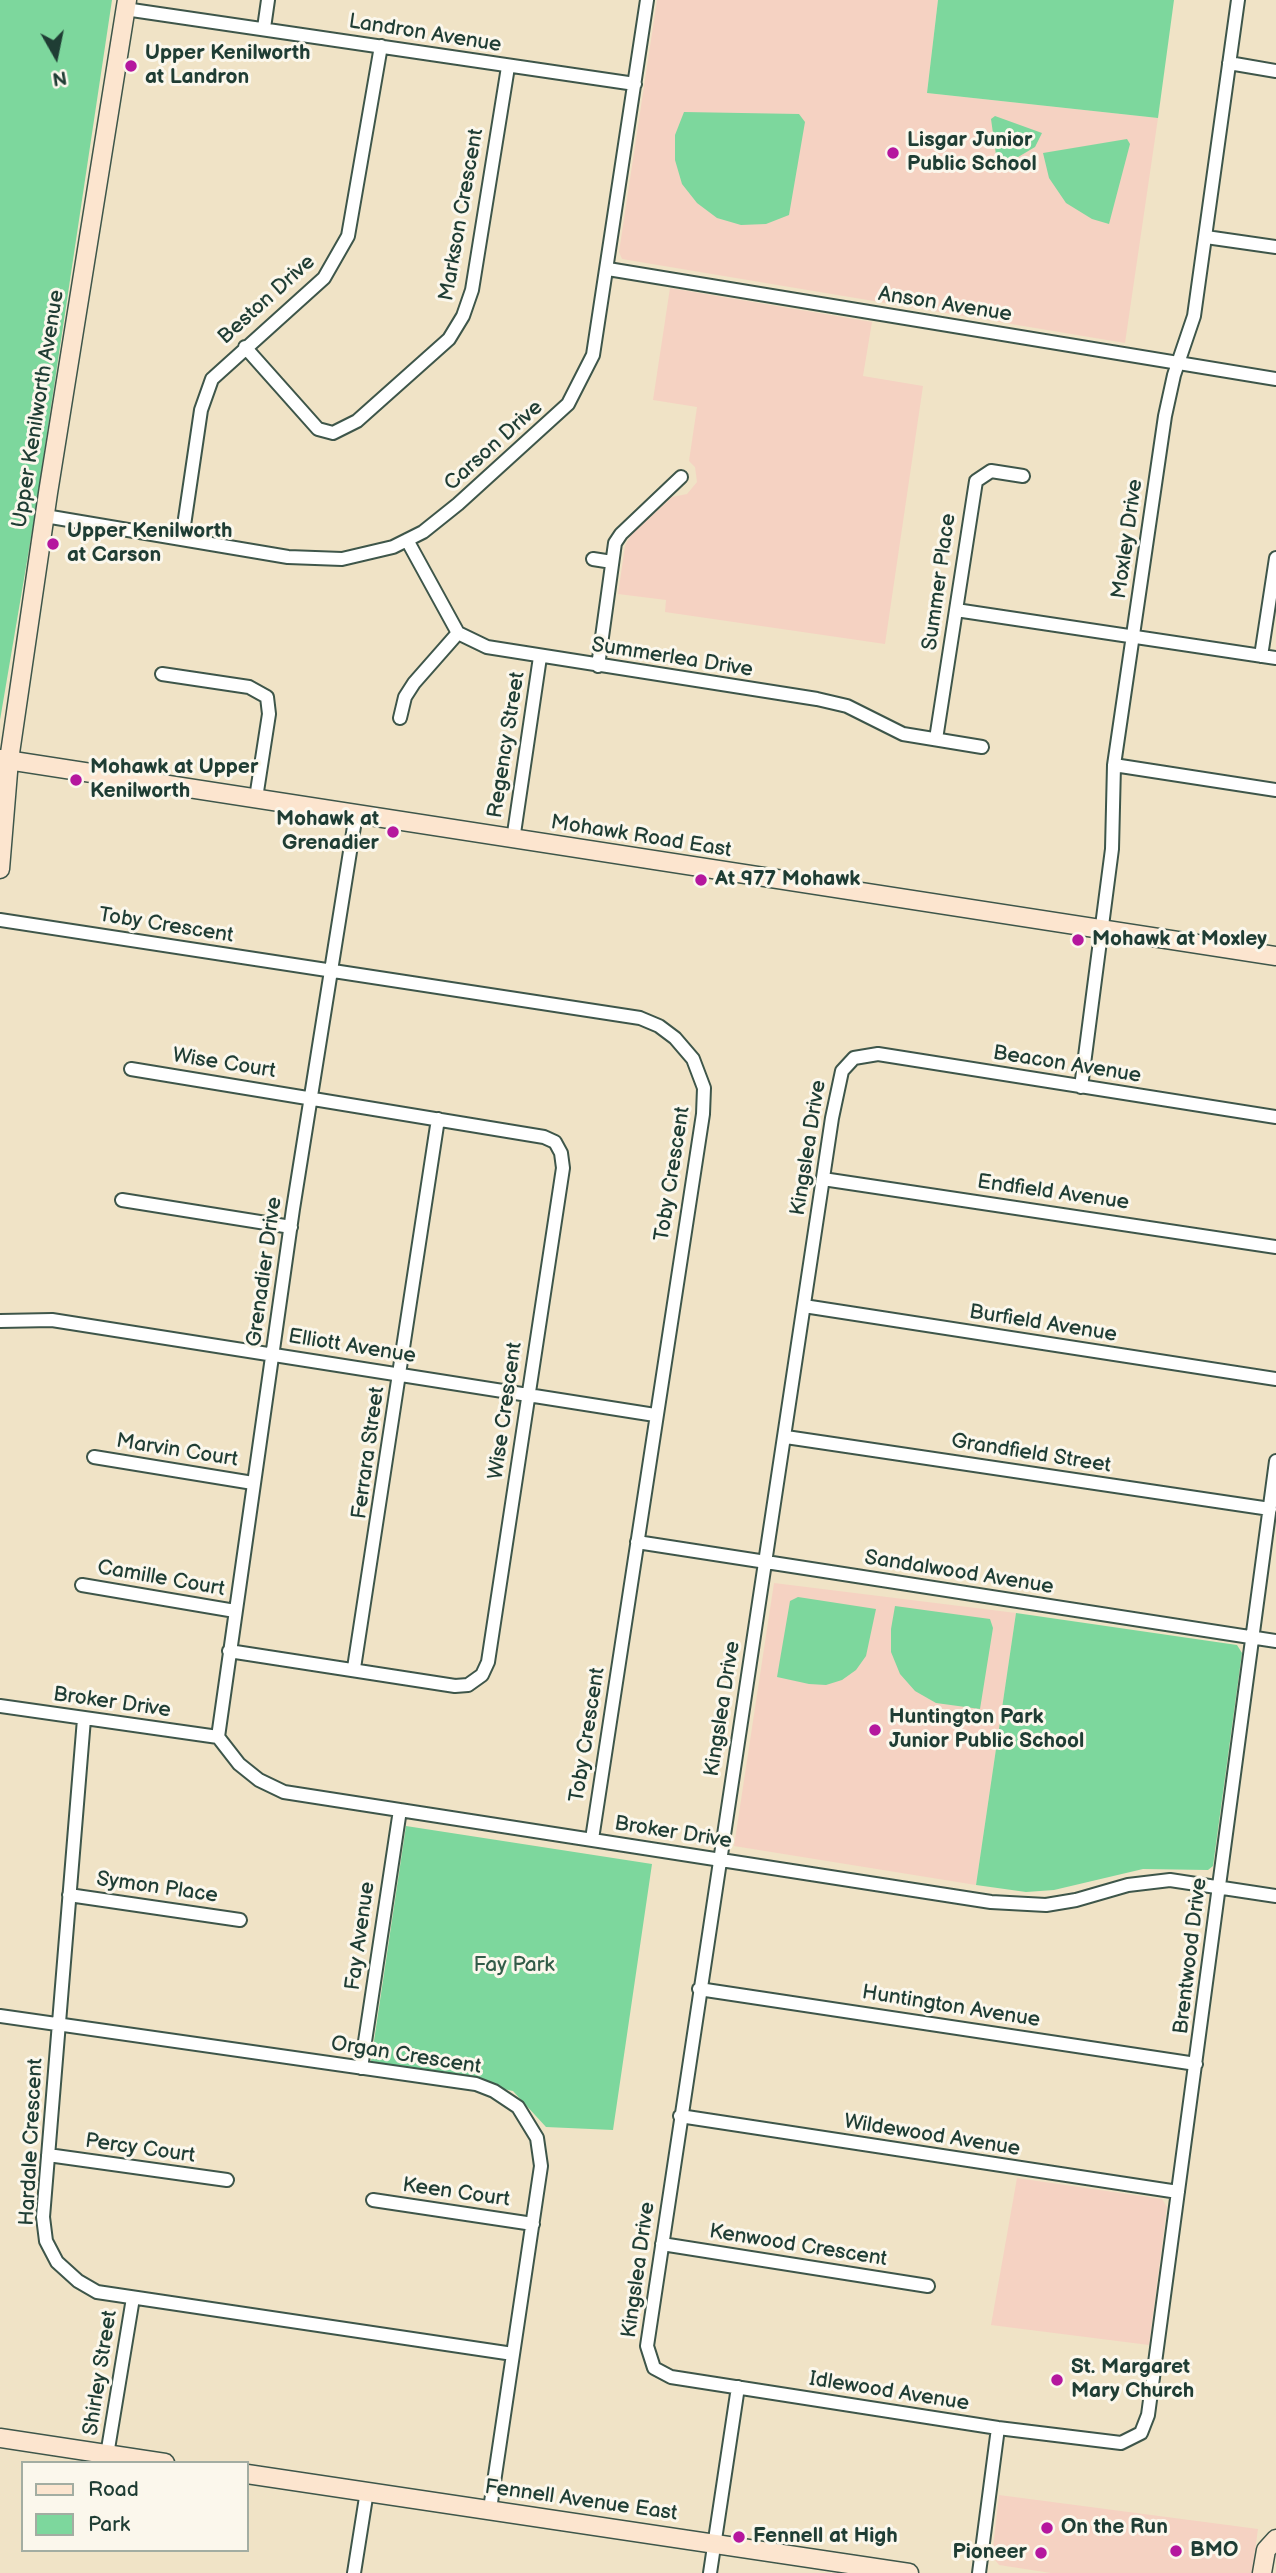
<!DOCTYPE html>
<html>
<head>
<meta charset="utf-8">
<style>
  body { margin:0 }
  #map { position:relative; width:1276px; height:2573px; overflow:hidden; background:#f0e3c6; font-family:"Balsamiq Sans",sans-serif }
  canvas { display:block }
  .legend { position:absolute; left:21px; top:2461px; width:228px; height:91px; box-sizing:border-box; background:#fbf7ec; border:2px solid #a3ada2; margin:0; padding:9px 12px; list-style:none; font-size:21px; color:#1f3d34 }
  .legend li { display:flex; align-items:center; gap:14px; height:35px }
  .legend b { width:35px; border:2px solid #a3ada2 }
  .north { position:absolute; left:21px; top:21px; width:70px; height:70px; -webkit-text-stroke:5px #fbf7ec; paint-order:stroke; rotate:171deg; font-size:19px; font-weight:700; line-height:28px; text-align:center; color:#1f3d34 }
  .north::after { content:''; display:block; margin:auto; width:24px; height:32px; background:#1f3d34; clip-path:polygon(50% 0,100% 100%,50% 72%,0 100%) }
</style>
</head>
<body>
<div id="map">
<canvas width="1276" height="2573"></canvas>
<ul class="legend">
<li><b style="height:9px;background:#fce5cf"></b>Road</li>
<li><b style="height:19px;background:#7dd79d"></b>Park</li>
</ul>
<div class="north">N</div>
</div>
<script>
const c = document.querySelector('canvas').getContext('2d');
c.lineJoin = 'round';
function fillPath(path, color) {
  c.fillStyle = color;
  c.fill(path, 'evenodd');
}
function poly(rows) {
  const path = new Path2D();
  for (const r of rows) {
    path.moveTo(r[0], r[1]);
    for (let i = 2; i < r.length; i += 2) path.lineTo(r[i], r[i + 1]);
  }
  return path;
}
function trace(path, color, width, dash) {
  c.strokeStyle = color;
  c.lineWidth = width;
  c.lineCap = dash ? 'butt' : 'round';
  c.setLineDash(dash || []);
  c.stroke(path);
}
function label(font, color, halo, rows, align = 'center') {
  c.font = font + ' "Balsamiq Sans",sans-serif';
  c.lineWidth = 6;
  c.setLineDash([]);
  c.textBaseline = 'middle';
  c.strokeStyle = halo;
  c.fillStyle = color;
  for (const [text, x, y, turn = 0] of rows) {
    c.save();
    c.translate(x, y);
    c.rotate((+turn || 0) * Math.PI / 180);
    c.textAlign = isNaN(turn) ? turn : align;
    if (halo) c.strokeText(text, 0, 0);
    c.fillText(text, 0, 0);
    c.restore();
  }
}
fillPath(poly([
  [657,0,938,0,927,93,1158,118,1125,343,622,259,619,252],
  [670,288,872,322,863,376,923,386,885,644,665,612,666,600,618,594,625,546,630,536,672,497,687,494,697,482,695,467,689,461,697,407,653,400],
  [774,1583,1016,1613,976,1885,734,1846],
  [1017,2178,1162,2199,1167,2207,1149,2345,991,2325],
  [999,2495,1258,2529,1252,2573,1051,2573,999,2565,992,2556]
]), '#f5d2c2');
fillPath(poly([
  [0,0,112,0,34,520,0,720],
  [938,0,1174,0,1158,118,927,93],
  [684,112,799,114,805,122,789,215,766,224,741,225,717,218,697,203,682,184,675,160,675,135],
  [995,116,1042,133,1035,147,1008,163,997,162,991,119],
  [1127,139,1130,144,1109,224,1092,219,1066,203,1049,178,1043,153],
  [798,1597,876,1609,866,1656,856,1670,842,1680,826,1685,809,1684,777,1677,790,1601],
  [895,1606,990,1619,993,1628,980,1709,936,1703,915,1691,900,1674,891,1652,891,1629],
  [1016,1613,1237,1645,1242,1653,1213,1866,1208,1870,1143,1869,1054,1890,1026,1892,976,1885],
  [406,1826,652,1864,613,2130,546,2127,513,2091,371,2061]
]), '#7dd79d');
const street = poly([
  [125,9,635,84],
  [264,28,268,0],
  [1229,63,1276,71],
  [1206,237,1276,247],
  [608,269,1276,379],
  [245,347,318,429,333,433,357,421,449,339,463,316,472,290,508,67],
  [45,516,288,557,342,559,393,547,423,532,458,504,568,404,593,355,647,0],
  [182,539,201,410,212,379,324,278,348,236,381,46],
  [407,540,458,633,487,647,817,699,847,706,903,734,982,747],
  [593,559,612,562],
  [956,610,1276,658],
  [1261,656,1276,558],
  [598,666,615,543,621,534,681,477],
  [162,674,249,687,267,697,269,714,256,798],
  [400,718,405,697,414,683,458,633],
  [936,739,976,481,991,471,1023,476],
  [1114,765,1276,790],
  [513,840,540,657],
  [0,920,640,1018,659,1026,675,1038,693,1059,704,1088,703,1114,592,1839],
  [131,1069,544,1137,555,1142,561,1153,563,1168,488,1662,482,1675,468,1685,455,1686,229,1651],
  [1081,1087,1112,849,1114,765,1165,416,1174,375,1194,316,1238,0],
  [1276,1117,878,1054,854,1058,842,1071,832,1118,647,2346,654,2368,671,2377,998,2428,1121,2443,1141,2433,1148,2415,1276,1461],
  [823,1179,1276,1247],
  [122,1200,291,1227],
  [804,1306,1276,1379],
  [0,1321,52,1320,655,1415],
  [786,1437,1270,1509],
  [94,1457,253,1483],
  [637,1542,1276,1641],
  [82,1585,235,1611],
  [354,1668,438,1119],
  [0,1706,218,1737,239,1764,259,1780,284,1792,991,1902,1046,1905,1076,1900,1128,1885,1170,1880,1276,1896],
  [84,1719,43,2217,46,2241,57,2262,78,2281,97,2292,513,2354],
  [218,1737,293,1209,356,814],
  [69,1895,240,1920],
  [699,1989,1196,2064],
  [0,2016,476,2084,494,2091,518,2107,537,2138,541,2166,490,2509],
  [361,2068,400,1810],
  [680,2116,1178,2192],
  [48,2155,227,2180],
  [373,2200,533,2224],
  [662,2244,928,2286],
  [107,2455,133,2298],
  [354,2573,367,2491],
  [710,2573,738,2387],
  [979,2573,998,2428]
]);
const secondary = poly([
  [0,759,1276,956],
  [0,869,9,760,48,493,127,0],
  [0,2438,165,2463],
  [247,2474,909,2573],
  [1262,2573,1266,2550,1276,2539]
]);
trace(street, '#3e564a', 16);
trace(secondary, '#3e564a', 21);
trace(street, '#fff', 12);
trace(secondary, '#fce5cf', 18);
for (const [x, y, r, color] of [
  [131,66,7,"#b5179e"],
  [893,153,7,"#b5179e"],
  [53,544,7,"#b5179e"],
  [76,780,7,"#b5179e"],
  [393,832,7,"#b5179e"],
  [701,880,7,"#b5179e"],
  [1078,940,7,"#b5179e"],
  [875,1730,7,"#b5179e"],
  [1057,2380,7,"#b5179e"],
  [1047,2528,7,"#b5179e"],
  [739,2537,7,"#b5179e"],
  [1176,2551,7,"#b5179e"],
  [1041,2553,7,"#b5179e"]
]) {
  const dot = new Path2D();
  dot.arc(x, y, r, 0, 2 * Math.PI);
  c.fillStyle = color;
  c.fill(dot);
  trace(dot, '#fbf7ec', 2.5);
}
label('21px', '#1f3d34', '#fbf7ec', [
  ["Landron Avenue",425,34,9],
  ["Markson Crescent",462,215,-80],
  ["Beston Drive",267,300,-42],
  ["Anson Avenue",945,305,9],
  ["Upper Kenilworth Avenue",39,409,-81],
  ["Carson Drive",494,446,-42],
  ["Moxley Drive",1128,539,-82],
  ["Summer Place",940,582,-82],
  ["Summerlea Drive",672,658,9],
  ["Regency Street",507,745,-81],
  ["Mohawk Road East",641,837,9],
  ["Toby Crescent",166,926,9],
  ["Wise Court",224,1064,9],
  ["Beacon Avenue",1067,1065,9],
  ["Kingslea Drive",809,1148,-81],
  ["Toby Crescent",673,1174,-81],
  ["Endfield Avenue",1053,1193,8],
  ["Grenadier Drive",265,1272,-82],
  ["Burfield Avenue",1043,1324,9],
  ["Elliott Avenue",352,1347,9],
  ["Wise Crescent",506,1411,-82],
  ["Marvin Court",177,1451,9],
  ["Ferrara Street",369,1453,-82],
  ["Grandfield Street",1031,1454,9],
  ["Sandalwood Avenue",959,1573,9],
  ["Camille Court",161,1579,10],
  ["Broker Drive",112,1703,8],
  ["Kingslea Drive",723,1709,-81],
  ["Toby Crescent",588,1735,-81],
  ["Broker Drive",673,1833,9],
  ["Symon Place",157,1888,8],
  ["Fay Avenue",361,1936,-82],
  ["Brentwood Drive",1191,1956,-83],
  ["Huntington Avenue",951,2007,9],
  ["Organ Crescent",406,2056,9],
  ["Wildewood Avenue",932,2136,9],
  ["Hardale Crescent",32,2142,-87],
  ["Percy Court",140,2149,8],
  ["Keen Court",456,2193,8],
  ["Kenwood Crescent",798,2246,9],
  ["Kingslea Drive",639,2270,-82],
  ["Shirley Street",101,2373,-81],
  ["Idlewood Avenue",889,2392,9],
  ["Fennell Avenue East",581,2501,8]
]);
label('bold 21px', '#1f3d34', '#fbf7ec', [
  ["Upper Kenilworth",145,54],
  ["at Landron",145,78],
  ["Lisgar Junior",907,141],
  ["Public School",907,165],
  ["Upper Kenilworth",67,532],
  ["at Carson",67,556],
  ["Mohawk at Upper",90,768],
  ["Kenilworth",90,792],
  ["Mohawk at",379,820,"right"],
  ["Grenadier",379,844,"right"],
  ["At 977 Mohawk",715,880],
  ["Mohawk at Moxley",1092,940],
  ["Huntington Park",889,1718],
  ["Junior Public School",889,1742],
  ["St. Margaret",1071,2368],
  ["Mary Church",1071,2392],
  ["On the Run",1061,2528],
  ["Fennell at High",753,2537],
  ["BMO",1190,2551],
  ["Pioneer",1027,2553,"right"]
], 'left');
label('21px', '#325c49', '#fbf7ec', [
  ["Fay Park",514,1966]
]);
</script>
</body>
</html>
